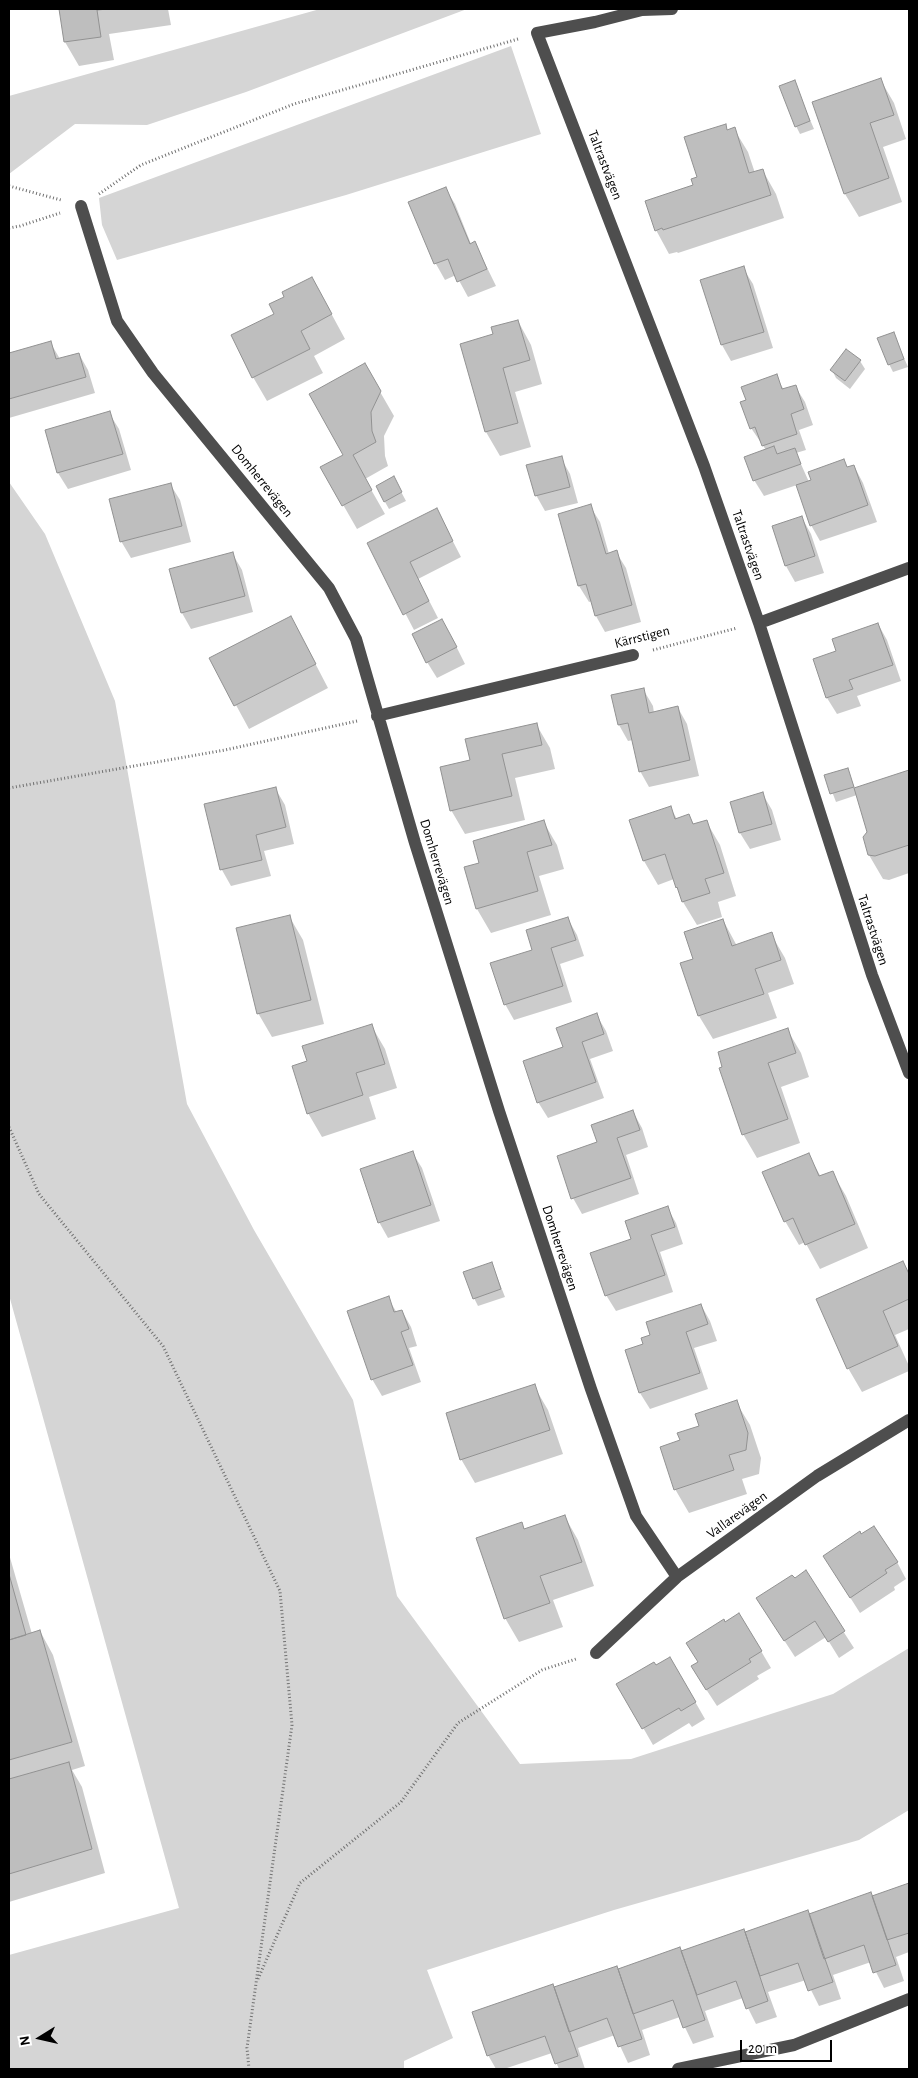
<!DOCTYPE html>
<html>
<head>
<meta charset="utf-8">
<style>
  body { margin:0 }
  #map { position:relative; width:918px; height:2078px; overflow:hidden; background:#fff; font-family:"Alegreya Sans",sans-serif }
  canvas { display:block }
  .frame { position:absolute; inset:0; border:10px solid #000; pointer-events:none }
  .north { position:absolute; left:15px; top:2013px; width:50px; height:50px; -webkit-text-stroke:4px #fff; paint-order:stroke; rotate:260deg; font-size:14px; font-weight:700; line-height:20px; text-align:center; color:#000 }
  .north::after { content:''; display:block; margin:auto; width:18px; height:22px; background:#000; clip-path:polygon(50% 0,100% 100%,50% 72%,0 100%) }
  .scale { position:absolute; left:740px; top:2040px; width:92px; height:22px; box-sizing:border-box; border:2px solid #000; border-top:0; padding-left:6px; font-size:15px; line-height:18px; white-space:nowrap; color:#000; -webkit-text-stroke:4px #fff; paint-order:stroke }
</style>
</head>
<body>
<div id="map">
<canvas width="918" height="2078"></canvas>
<div class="frame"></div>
<div class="north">N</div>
<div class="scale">20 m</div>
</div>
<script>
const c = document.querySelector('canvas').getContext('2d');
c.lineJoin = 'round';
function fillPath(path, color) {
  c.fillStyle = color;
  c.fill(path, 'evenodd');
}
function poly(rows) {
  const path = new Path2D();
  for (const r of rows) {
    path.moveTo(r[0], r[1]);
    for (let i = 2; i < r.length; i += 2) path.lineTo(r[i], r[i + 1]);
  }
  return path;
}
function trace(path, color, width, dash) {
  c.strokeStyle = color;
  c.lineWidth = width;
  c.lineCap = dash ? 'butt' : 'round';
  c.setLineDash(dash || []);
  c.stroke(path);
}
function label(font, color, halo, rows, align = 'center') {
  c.font = font + ' "Alegreya Sans",sans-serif';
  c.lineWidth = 4;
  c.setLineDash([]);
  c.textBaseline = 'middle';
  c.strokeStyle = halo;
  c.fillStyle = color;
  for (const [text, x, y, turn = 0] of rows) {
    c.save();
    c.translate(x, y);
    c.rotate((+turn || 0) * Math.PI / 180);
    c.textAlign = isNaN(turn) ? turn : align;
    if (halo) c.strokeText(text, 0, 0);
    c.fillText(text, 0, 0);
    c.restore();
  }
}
fillPath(poly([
  [320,9,467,9,246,92,147,125,75,124,9,174,9,96],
  [511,46,541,134,346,195,117,260,102,225,99,198],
  [9,482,45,534,115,701,187,1104,254,1230,353,1400,397,1596,520,1764,631,1759,833,1694,909,1648,909,1810,859,1840,614,1910,427,1970,453,2038,404,2061,404,2069,9,2069,9,1955,179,1908,9,1295]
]), '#d5d5d5');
fillPath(poly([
  [60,9,168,9,171,25,109,34,114,60,79,66,65,42],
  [880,79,894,103,906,139,883,147,902,202,859,217,845,194,814,103],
  [794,82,814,129,800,134,796,126],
  [725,126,728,131,734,129,748,152,755,173,763,171,776,194,784,218,678,253,677,252,669,254,656,230,694,186],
  [445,188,455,204,471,244,475,243,496,286,468,297,456,275,445,280,436,264,410,203],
  [743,268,753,284,773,348,731,361,722,345,702,281],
  [312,278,345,339,314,356,323,373,267,401,253,377,276,315,286,298],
  [518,321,531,345,542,384,515,392,531,447,500,456,486,432,462,344,494,335],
  [893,333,908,367,893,372,889,364],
  [50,342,60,359,79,354,88,370,95,393,9,418,9,354],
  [860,361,865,369,850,389,836,378,832,370],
  [364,364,394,416,384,436,385,456,388,466,365,479,385,514,357,529,322,468,344,455],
  [776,376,784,390,795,386,805,402,813,425,799,430,806,450,796,453,809,482,844,461,848,468,854,466,863,483,877,522,820,541,811,525,797,485,764,496,754,480,766,450,751,428,747,401],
  [109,413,119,429,131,470,68,489,58,473,46,431],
  [561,458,570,474,578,503,545,511,536,495],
  [170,484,180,500,191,542,131,558,121,541],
  [398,486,406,501,389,509,385,502],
  [590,506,600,522,609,554,616,552,626,568,641,622,605,632,596,616,592,601,589,602,579,586,559,515],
  [802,518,811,534,824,573,795,582,786,566],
  [445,526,461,557,418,579,438,618,414,630,369,544],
  [232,553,242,570,253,612,191,629,182,613,170,570],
  [878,624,887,640,901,681,857,696,861,706,837,714,827,698,815,660,838,652],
  [451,636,465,664,437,678,427,662],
  [304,642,328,688,249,729,211,659],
  [643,689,653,706,654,713,678,708,687,724,699,776,649,787,640,771,633,740,628,741,619,725,612,696],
  [536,724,550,748,555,769,515,778,525,820,465,834,451,810,471,761],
  [847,769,855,789,909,772,909,873,889,880,883,879,869,855,869,833,857,795,836,802,826,776],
  [275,788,285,805,294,844,264,851,271,876,231,886,222,870,206,805],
  [762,793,772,810,781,840,750,849,740,833,731,803],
  [670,807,677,819,689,815,694,825,706,821,720,845,736,896,718,902,722,917,697,925,683,902,674,879,658,885,644,861,630,821],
  [543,821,557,845,564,869,539,876,551,915,491,933,477,909,465,868,481,864],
  [289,916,303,940,324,1024,272,1037,258,1013],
  [568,919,577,935,584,956,560,964,572,1002,514,1020,505,1004,534,950],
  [723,920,737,946,771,934,785,958,794,984,768,993,777,1018,713,1039,699,1016,682,964,695,960],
  [596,1014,606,1031,613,1051,590,1059,604,1098,548,1118,538,1102,565,1047],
  [371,1025,385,1049,397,1088,369,1097,376,1119,322,1137,308,1113,309,1062],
  [787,1029,801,1053,809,1077,781,1087,800,1143,757,1158,743,1134,721,1069],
  [633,1112,642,1128,648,1147,626,1155,639,1194,582,1214,573,1198,599,1143],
  [412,1152,422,1168,440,1221,388,1238,379,1222],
  [808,1154,821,1177,832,1172,846,1196,868,1248,820,1269,805,1242,799,1245,785,1221],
  [667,1207,676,1223,683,1244,660,1252,673,1292,616,1311,606,1295,633,1240],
  [903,1262,909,1273,909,1329,895,1335,909,1366,909,1371,862,1392,848,1368],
  [492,1264,505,1297,478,1306,474,1298],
  [388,1298,397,1313,402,1311,411,1327,417,1346,409,1348,421,1382,382,1396,372,1379],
  [701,1305,710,1321,717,1341,694,1348,708,1389,650,1409,640,1393,627,1351,645,1345,652,1336],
  [534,1386,548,1410,563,1454,475,1483,461,1459],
  [736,1402,750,1425,761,1458,759,1474,742,1479,747,1494,689,1513,675,1489,681,1441],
  [565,1517,578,1540,594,1586,553,1600,563,1627,519,1642,505,1618,521,1524,525,1530],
  [9,1554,32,1634,40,1631,53,1655,85,1766,72,1770,82,1787,105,1873,9,1902],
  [897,1562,906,1579,894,1587,895,1590,860,1613,834,1572],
  [805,1572,854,1648,839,1658,826,1637,795,1657,767,1614,794,1580],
  [761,1651,771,1668,757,1676,759,1679,717,1706,702,1683],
  [670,1658,705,1719,692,1727,689,1723,653,1745,618,1684],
  [909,1885,909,1952,896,1957,904,1981,884,1988,871,1962,833,1975,841,1999,819,2006,806,1980,768,1992,777,2017,756,2024,743,1998,705,2011,714,2037,693,2044,680,2017,642,2030,650,2055,628,2063,615,2035,578,2048,585,2069,559,2069,552,2053,504,2069,496,2069,488,2055,554,1989,745,1933,808,1912,809,1915,872,1897]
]), '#0003');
const building = poly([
  [59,9,108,9,97,10,101,37,64,42,59,9],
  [881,78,894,115,870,123,889,178,844,194,812,102,881,78],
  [795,80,810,121,795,127,779,86,795,80],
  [726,124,727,130,735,127,749,173,763,169,771,195,663,230,662,228,655,231,645,201,693,185,691,179,697,177,684,137,726,124],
  [446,187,470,244,475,241,487,269,457,282,448,259,434,264,408,202,446,187],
  [744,266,764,332,721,345,700,280,744,266],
  [312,277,332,314,301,331,310,349,252,378,231,335,274,314,269,304,284,297,282,292,312,277],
  [518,320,530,360,503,368,518,423,485,432,460,344,493,334,491,327,518,320],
  [894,332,904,359,888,365,877,338,894,332],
  [51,341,56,359,79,353,86,377,9,399,9,353,51,341],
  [846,349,861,360,845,381,830,370,846,349],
  [365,363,381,391,371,412,372,431,376,442,353,455,372,490,342,506,320,467,343,455,309,394,365,363],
  [777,374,782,389,796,385,804,409,791,414,797,434,762,446,755,427,750,429,740,402,746,400,741,387,777,374],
  [110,411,123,454,57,473,45,430,110,411],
  [774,446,777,454,795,448,801,464,753,481,744,457,774,446],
  [562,456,570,487,535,496,526,465,562,456],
  [844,459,847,467,854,465,868,505,810,526,796,485,811,480,808,472,844,459],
  [394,476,402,492,384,502,376,486,394,476],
  [171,483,182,526,120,542,109,499,171,483],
  [591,504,606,554,617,550,632,605,595,616,586,584,578,586,558,514,591,504],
  [437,508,453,541,410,562,429,601,403,615,367,543,437,508],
  [802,516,815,556,785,566,772,526,802,516],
  [233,552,245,596,181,613,169,569,233,552],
  [291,616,316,664,234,706,209,658,291,616],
  [442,619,457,647,426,663,412,634,442,619],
  [878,623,893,665,849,680,853,689,826,698,813,659,836,651,832,639,878,623],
  [644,688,649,713,678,706,690,760,639,772,628,723,618,725,611,695,644,688],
  [537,723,542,745,502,754,512,796,450,811,440,767,470,760,465,739,537,723],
  [848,768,854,787,830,794,824,775,848,768],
  [909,770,909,845,875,856,868,855,863,837,867,832,854,788,909,770],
  [276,787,286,827,256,835,262,860,220,870,204,804,276,787],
  [763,792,772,824,739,833,730,802,763,792],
  [671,806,675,819,689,814,693,824,707,820,724,873,705,879,710,893,682,902,677,887,676,888,665,854,643,861,629,820,671,806],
  [544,820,552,845,527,852,538,891,476,909,464,867,479,863,473,841,544,820],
  [290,915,311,1000,257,1014,236,928,290,915],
  [568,917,576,940,551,948,563,986,504,1005,490,963,532,950,526,930,568,917],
  [723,919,732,946,772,932,781,960,755,969,764,994,698,1016,680,963,693,959,684,932,723,919],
  [597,1013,604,1034,582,1042,596,1082,537,1103,523,1061,563,1047,556,1028,597,1013],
  [372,1024,385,1064,356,1073,363,1095,307,1114,292,1066,307,1061,302,1046,372,1024],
  [788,1028,796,1053,768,1063,788,1119,742,1135,719,1068,722,1067,718,1052,788,1028],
  [633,1110,640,1130,617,1138,631,1178,571,1199,557,1156,597,1142,591,1125,633,1110],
  [413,1151,431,1205,378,1223,360,1169,413,1151],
  [809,1153,819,1176,833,1171,855,1224,805,1245,793,1218,784,1222,762,1172,809,1153],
  [668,1206,675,1227,651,1235,665,1275,605,1296,590,1253,631,1239,625,1221,668,1206],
  [903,1261,909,1274,909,1299,883,1311,898,1346,847,1369,816,1299,903,1261],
  [492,1262,501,1289,473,1299,463,1272,492,1262],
  [389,1296,394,1312,402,1310,409,1329,401,1332,413,1365,371,1380,347,1311,389,1296],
  [701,1304,708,1324,686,1332,700,1373,639,1393,625,1350,643,1344,641,1338,650,1335,646,1322,701,1304],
  [535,1384,550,1430,460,1460,446,1413,535,1384],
  [737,1400,748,1433,746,1450,729,1455,734,1470,674,1490,660,1447,680,1440,677,1433,699,1426,695,1414,737,1400],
  [565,1515,582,1562,540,1576,550,1603,504,1619,476,1538,522,1522,524,1529,565,1515],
  [874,1526,898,1562,885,1570,887,1573,850,1598,823,1556,860,1531,861,1534,874,1526],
  [806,1570,845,1631,828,1642,815,1621,784,1641,756,1598,792,1575,795,1578,806,1570],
  [9,1574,26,1635,9,1640,9,1574],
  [739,1613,762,1651,749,1659,751,1662,706,1690,691,1666,698,1662,686,1643,724,1619,725,1622,739,1613],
  [40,1630,72,1742,9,1760,9,1640,40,1630],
  [670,1657,696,1702,681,1711,679,1708,642,1729,616,1684,654,1662,656,1665,670,1657],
  [69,1762,92,1849,9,1874,9,1779,69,1762],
  [909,1883,909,1933,887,1940,872,1896,909,1883],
  [871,1892,896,1965,873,1973,864,1945,824,1959,809,1914,871,1892],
  [808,1910,833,1982,808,1991,798,1963,760,1976,745,1932,808,1910],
  [744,1929,768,2001,746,2009,736,1981,697,1995,681,1951,744,1929],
  [680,1947,705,2020,683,2028,673,2000,633,2014,618,1969,680,1947],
  [617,1966,642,2039,618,2047,607,2018,569,2032,554,1987,617,1966],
  [553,1984,578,2056,555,2064,545,2036,487,2056,472,2012,553,1984]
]);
fillPath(building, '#bebebe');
trace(building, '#929292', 1);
trace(poly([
  [9,186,61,200],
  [99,194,141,165,294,104,518,39],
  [9,228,20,226,60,213],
  [653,650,737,628],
  [9,788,225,750,357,721],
  [9,1127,39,1194,163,1346,280,1591,292,1725,247,2048,249,2069],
  [258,1979,300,1883,401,1802,458,1723,542,1670,576,1659]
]), '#707070', 3, [1, 2.5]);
trace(poly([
  [672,9,642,10,595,22,537,33,704,466,759,623,872,975,909,1073],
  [81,206,117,321,153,373,329,588,356,639,415,843,499,1111,591,1389,636,1516,677,1577],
  [759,623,909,568],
  [377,716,633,655],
  [596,1653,677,1577,817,1476,909,1420],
  [678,2069,794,2045,909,1999]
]), '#4e4e4e', 12);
label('14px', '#000', '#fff', [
  ["Taltrastvägen",605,165,69],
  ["Domherrevägen",262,481,51],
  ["Taltrastvägen",748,545,71],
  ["Kärrstigen",642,637,-14],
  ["Domherrevägen",437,862,73],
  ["Taltrastvägen",873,930,72],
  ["Domherrevägen",560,1248,72],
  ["Vallarevägen",737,1515,-36]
]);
</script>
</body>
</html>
